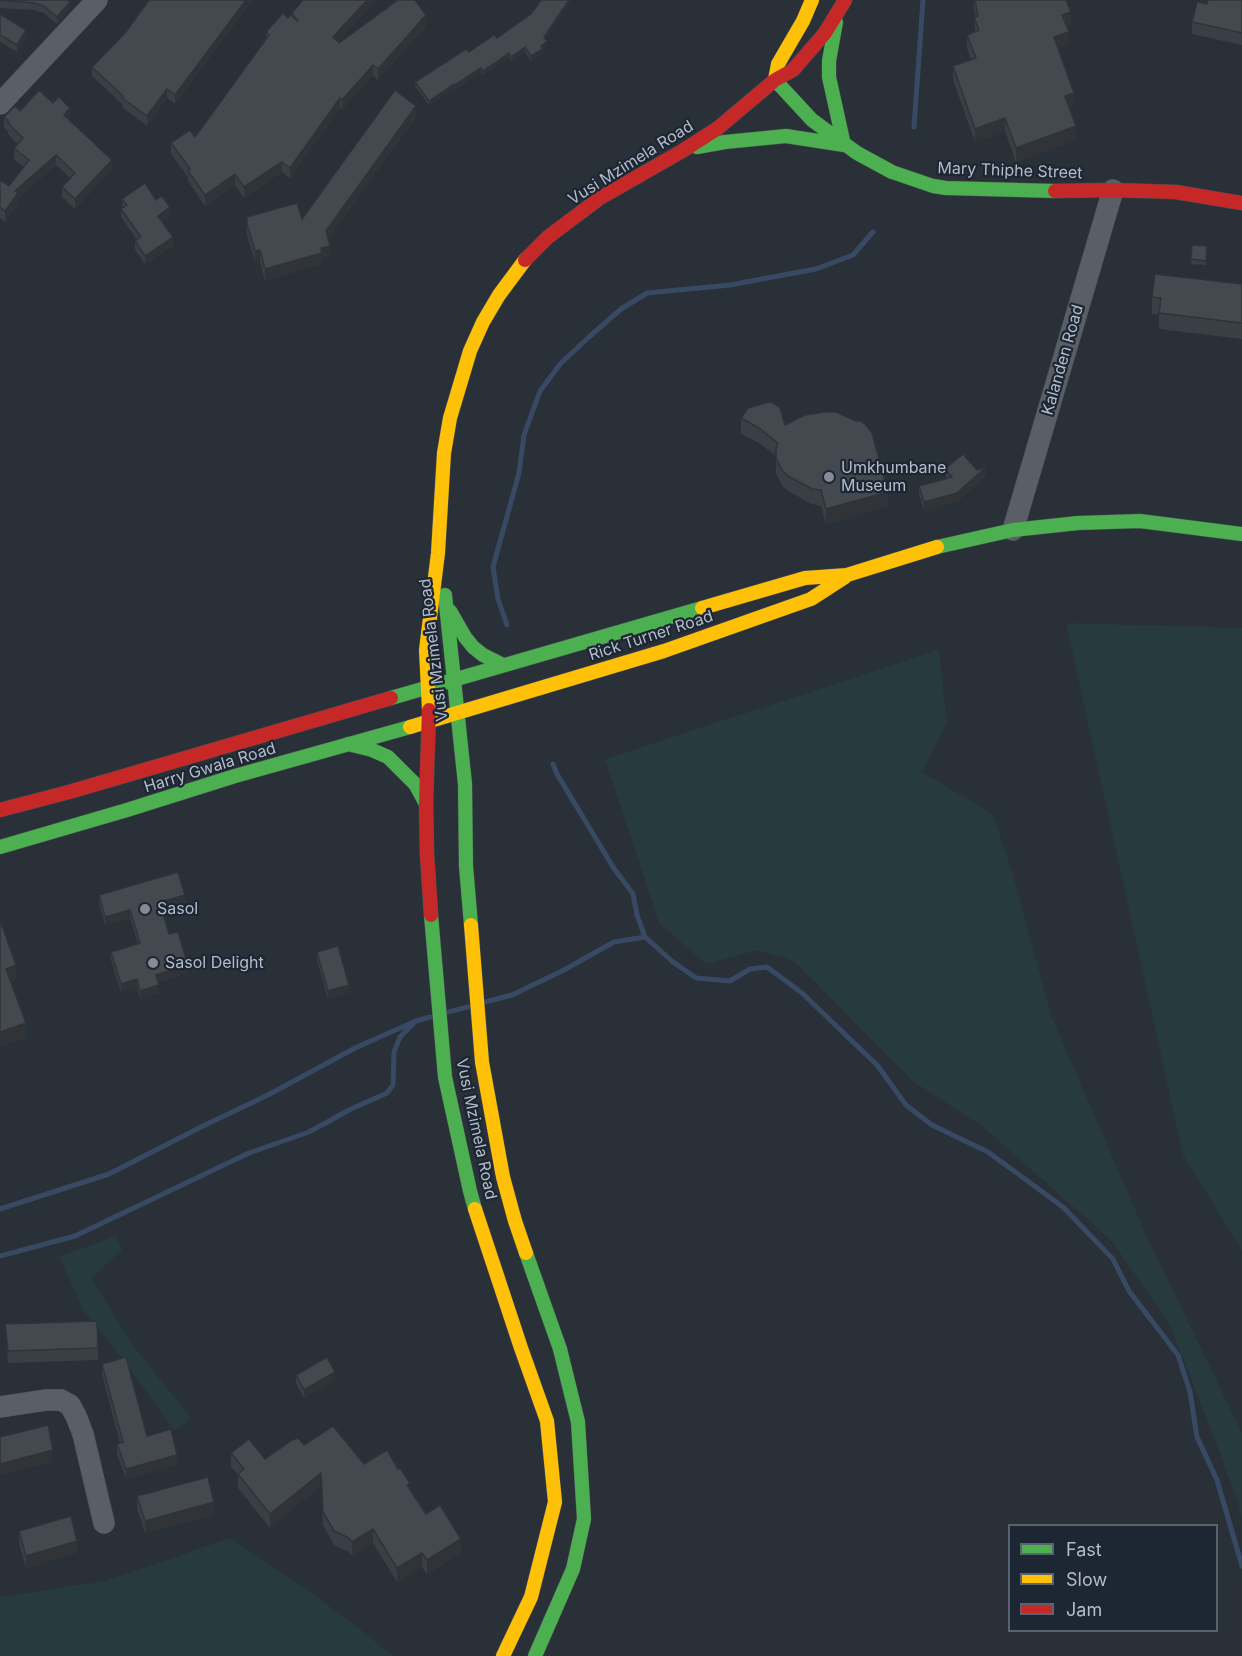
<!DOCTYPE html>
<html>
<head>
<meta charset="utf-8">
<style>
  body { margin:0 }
  #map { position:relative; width:1242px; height:1656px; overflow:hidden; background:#2a3038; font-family:Inter,sans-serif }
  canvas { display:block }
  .legend { position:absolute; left:1008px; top:1524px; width:210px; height:108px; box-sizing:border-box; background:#1d2633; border:2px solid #59626f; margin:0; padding:8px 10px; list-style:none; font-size:18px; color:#b4bcc9 }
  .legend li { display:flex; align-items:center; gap:12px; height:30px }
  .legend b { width:30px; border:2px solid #59626f }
</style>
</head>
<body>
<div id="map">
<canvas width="1242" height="1656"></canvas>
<ul class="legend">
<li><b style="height:8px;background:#4caf50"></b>Fast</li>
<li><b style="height:8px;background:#ffc107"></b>Slow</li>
<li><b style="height:8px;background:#c62828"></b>Jam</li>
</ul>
</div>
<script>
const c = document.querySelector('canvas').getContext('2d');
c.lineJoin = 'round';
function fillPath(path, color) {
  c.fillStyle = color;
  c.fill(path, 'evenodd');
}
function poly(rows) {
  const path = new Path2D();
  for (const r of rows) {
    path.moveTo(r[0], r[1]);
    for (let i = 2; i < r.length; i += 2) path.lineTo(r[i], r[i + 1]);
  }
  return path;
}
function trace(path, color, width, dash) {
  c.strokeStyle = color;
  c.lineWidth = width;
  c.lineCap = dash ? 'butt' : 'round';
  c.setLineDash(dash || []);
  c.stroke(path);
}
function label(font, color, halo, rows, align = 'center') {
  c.font = font + ' Inter,sans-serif';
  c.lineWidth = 4.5;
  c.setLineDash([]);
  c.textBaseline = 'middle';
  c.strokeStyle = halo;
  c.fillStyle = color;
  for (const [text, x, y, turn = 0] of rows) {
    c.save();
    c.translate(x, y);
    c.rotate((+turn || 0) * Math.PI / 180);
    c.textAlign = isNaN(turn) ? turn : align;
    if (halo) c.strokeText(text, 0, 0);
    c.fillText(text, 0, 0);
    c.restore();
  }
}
fillPath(poly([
  [1066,623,1242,628,1242,1250,1183,1155],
  [939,650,947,722,922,772,993,814,1012,871,1051,1015,1147,1237,1242,1433,1242,1520,1238,1502,1210,1427,1170,1325,1111,1240,982,1126,914,1082,794,961,758,950,706,964,659,923,605,759],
  [116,1236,122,1250,91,1278,134,1347,191,1418,175,1431,113,1346,84,1311,59,1257],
  [230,1538,306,1589,365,1633,392,1656,0,1656,0,1597,106,1581]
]), '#273a3e');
trace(poly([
  [914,127,923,0],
  [507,625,498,599,493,567,519,473,524,435,540,391,561,363,589,337,621,309,647,293,730,285,816,269,853,255,873,232],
  [553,764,557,774,613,867,633,894,637,915,645,937],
  [485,1002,512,995,562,971,614,942,645,937,673,962,696,978,730,981,750,969,767,967,802,993,877,1065,906,1105,932,1125,988,1152,1063,1207,1113,1259,1129,1291,1178,1355,1190,1392,1197,1437,1217,1480,1242,1566],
  [448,1012,468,1007],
  [0,1209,109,1174,203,1126,268,1095,355,1048,416,1021,430,1017],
  [0,1256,75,1236,249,1153,309,1132,351,1109,387,1093,393,1085,394,1052,400,1037,413,1024]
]), '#384963', 5);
const street = poly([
  [0,104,97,0],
  [1013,530,1113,190],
  [0,1407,46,1400,61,1400,70,1405,76,1416,83,1434,104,1523]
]);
const fast = poly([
  [775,80,812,120,857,153,892,172,933,186,946,188,1055,191],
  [697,147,725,142,786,136,844,145,829,77,829,61,836,22],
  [937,547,1013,530,1078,523,1140,521,1242,534],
  [445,595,465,784,466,866,471,925],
  [450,611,465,637,473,647,483,655,503,665],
  [391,698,702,608],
  [348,744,372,750,388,757,415,784,426,804],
  [0,847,127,810,235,776,410,727],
  [431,915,445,1077,470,1191,475,1209],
  [526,1253,560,1349,578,1422,584,1519,573,1569,535,1656]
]);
const slow = poly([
  [775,80,778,64,803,21,812,0],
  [702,608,805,578,847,575,937,547],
  [429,710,426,650,438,553,444,453,450,418,470,351,483,322,499,295,525,260],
  [410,727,664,651,811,599,845,577],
  [471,925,482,1062,503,1177,515,1221,526,1253],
  [475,1209,521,1348,547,1421,555,1502,531,1597,503,1656]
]);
const jam = poly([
  [1055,191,1113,190,1176,192,1242,203],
  [525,260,548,237,600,198,684,150,718,128,775,80,793,70,825,33,845,0],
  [429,710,426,804,427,854,431,915],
  [0,810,69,792,391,698]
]);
trace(street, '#484c53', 22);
trace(fast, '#484c53', 15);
trace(slow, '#484c53', 15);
trace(jam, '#484c53', 15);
trace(street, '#5a5e66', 21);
trace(fast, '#4caf50', 14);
trace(slow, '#ffc107', 14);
trace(jam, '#c62828', 14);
fillPath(poly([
  [0,0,68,0,70,9,57,24,44,13,34,10,0,8],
  [149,0,253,0,175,104,167,98,147,126,122,107,122,104,92,76,92,67,125,33],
  [376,0,338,42,339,43,426,26,378,80,373,75,342,110,340,108,290,178,282,172,244,198,235,185,205,206,188,181,188,177,171,154,171,143,195,137,266,39,266,32,288,18,292,17,292,13],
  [974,0,1066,0,1071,26,1067,27,1069,45,1058,49,1074,106,1069,108,1076,140,1016,162,1005,131,975,142,953,80,953,66,971,60,967,48,967,35,975,32,974,17,976,17,974,11],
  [1242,0,1242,45,1192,34,1192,22,1207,4],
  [0,14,26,37,17,52,0,42],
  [497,38,545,39,547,45,542,48,543,53,531,61,525,52,511,61,509,57,483,75,481,72,455,89,454,88,429,105,415,86,415,82,469,52],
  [53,103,70,119,69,120,112,170,75,209,62,197,62,187,70,178,56,165,18,199,18,204,5,222,0,218,0,180,9,186,24,167,14,159,14,148,18,144,8,134,8,131,4,128,4,117],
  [416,117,328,239,330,257,322,259,322,264,265,281,260,261,255,262,247,235,247,217,302,219],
  [122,199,156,200,170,216,162,221,173,246,145,264,135,250,135,241,137,240,121,217,121,209,123,208],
  [1192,245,1207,246,1206,265,1191,264],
  [1242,284,1242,339,1159,329,1159,314,1152,314,1152,297],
  [741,418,785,425,888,507,826,524,821,506,812,504,788,491,782,486,776,473,776,456,759,443,741,434],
  [945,469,977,470,986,475,957,502,924,511,919,494,919,486,946,478],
  [99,895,185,903,162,910,169,934,188,973,158,982,159,993,140,999,137,987,121,992,111,960,111,952,138,944,130,918,105,925,99,903],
  [317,952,349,993,328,999,317,960],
  [5,1324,98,1348,98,1360,8,1363],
  [102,1364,147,1436,177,1465,126,1479,117,1454,117,1444,120,1443,102,1374],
  [296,1375,335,1380,304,1398,296,1383],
  [304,1445,364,1464,410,1488,426,1514,461,1553,427,1574,422,1567,397,1582,373,1543,352,1556,349,1552,334,1545,323,1525,321,1486,270,1528,238,1488,238,1475,231,1467,231,1453,265,1459],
  [137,1496,214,1515,145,1533,137,1508],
  [19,1531,77,1553,26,1568,19,1543]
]), '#3a3f45');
fillPath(poly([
  [246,0,253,0,175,104,175,95],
  [367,0,376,0,333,47,333,37],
  [569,0,572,0,544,41,544,37],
  [70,2,70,9,57,24,57,17],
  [1071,12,1071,26,1062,29,1062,15],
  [426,15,426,26,378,80,378,69],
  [26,30,26,37,17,52,17,45],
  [1069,32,1069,45,1054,51,1054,37],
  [547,41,547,45,541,50,541,46],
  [525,47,525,52,511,61,511,57],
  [543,49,543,53,531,61,531,56],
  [509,53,509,57,483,75,483,71],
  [373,65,373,75,342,110,342,100],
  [481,68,481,72,455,89,455,85],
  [454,84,454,88,429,105,429,101],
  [167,89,167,98,147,126,147,116],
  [1074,93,1074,106,1065,110,1065,96],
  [340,98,340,108,290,178,290,168],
  [416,106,416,117,326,242,326,231],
  [70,108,70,119,64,126,64,115],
  [1005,118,1005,131,975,142,975,129],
  [1076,126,1076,140,1016,162,1016,148],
  [56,155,56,165,18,199,18,204,5,222,5,211,15,191],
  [112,160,112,170,75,209,75,199],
  [282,162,282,172,244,198,244,187],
  [235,174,235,185,205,206,205,195],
  [170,207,170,216,158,224,158,216],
  [173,237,173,246,145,264,145,256],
  [330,246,330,257,322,259,322,264,265,281,265,269,321,248],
  [260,250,260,261,255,262,255,251],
  [986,467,986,475,957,502,924,511,924,502],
  [888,492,888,507,826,524,826,509],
  [185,895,185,903,160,910,160,902],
  [130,910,130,918,105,925,105,917],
  [16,965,16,980,6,984,6,969],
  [188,965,188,973,156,982,156,975],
  [137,979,137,987,121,992,121,984],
  [159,985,159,993,140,999,140,991],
  [349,985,349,993,328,999,328,991],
  [26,1023,26,1038,0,1047,0,1032],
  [335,1372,335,1380,304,1398,304,1390],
  [52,1440,53,1462,0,1476,0,1464],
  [177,1455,177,1465,126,1479,126,1469],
  [321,1473,321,1486,270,1528,270,1514],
  [214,1502,214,1515,145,1533,145,1521],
  [373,1529,373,1543,352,1556,352,1542],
  [461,1539,461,1553,427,1574,427,1560],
  [77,1541,77,1553,26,1568,26,1556],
  [422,1553,422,1567,397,1582,397,1568]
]), '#303338');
const building = poly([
  [0,0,68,0,70,2,57,17,44,6,34,3,0,0],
  [149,0,246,0,175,95,167,89,147,116,122,98,123,96,92,67,125,33,149,0],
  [303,0,367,0,333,37,339,43,398,0,415,0,426,15,378,69,373,65,342,100,340,98,290,168,282,162,244,187,235,174,205,195,188,171,190,169,171,143,190,130,195,137,269,35,266,32,283,13,288,18,290,15,298,21,292,13,303,0],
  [541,0,569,0,544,37,547,41,541,46,543,49,531,56,525,47,511,57,509,53,483,71,481,68,455,85,454,84,429,101,415,82,466,49,469,52,494,35,497,38,531,14,541,0],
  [975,0,1066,0,1071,12,1062,15,1069,32,1054,37,1074,93,1065,96,1076,126,1016,148,1005,118,975,129,953,66,976,58,967,35,979,30,974,17,978,16,975,0],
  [1208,0,1242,0,1242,33,1192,22,1197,2,1207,4,1208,0],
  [0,14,26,30,17,45,0,35,0,14],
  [39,90,53,103,59,97,70,108,64,115,112,160,75,199,62,187,75,173,56,155,15,191,18,193,5,211,0,207,0,180,9,186,29,160,14,148,23,138,8,123,9,122,4,117,15,106,20,111,39,90],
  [395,90,416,106,326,231,330,246,321,248,322,253,265,269,260,250,255,251,247,224,247,217,297,203,302,219,395,90],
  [145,183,156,200,162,196,170,207,158,216,173,237,145,256,135,241,141,237,121,209,127,205,122,199,145,183],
  [1192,245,1207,246,1206,261,1191,259,1192,245],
  [1155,274,1242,284,1242,323,1159,313,1161,298,1152,297,1155,274],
  [769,402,773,403,780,408,785,425,805,415,825,412,836,412,856,421,860,421,865,424,872,433,888,492,826,509,821,490,812,489,788,476,782,470,776,458,776,450,778,443,759,428,741,418,748,408,769,402],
  [963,454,977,470,986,467,957,493,924,502,919,486,952,477,945,469,963,454],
  [178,872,185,895,160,902,169,934,178,932,188,965,156,975,159,985,140,991,137,979,121,984,111,952,140,943,130,910,105,917,99,895,178,872],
  [0,920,16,965,6,969,26,1023,0,1032,0,920],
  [338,946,349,985,328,991,317,952,338,946],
  [97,1321,98,1348,8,1351,5,1324,97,1321],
  [126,1357,147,1436,171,1429,177,1455,126,1469,117,1444,123,1442,102,1364,126,1357],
  [327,1357,335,1372,304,1390,296,1375,327,1357],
  [48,1425,53,1450,0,1464,0,1437,48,1425],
  [333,1426,364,1464,387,1450,398,1469,400,1468,410,1483,407,1485,426,1514,440,1505,461,1539,427,1560,422,1553,397,1568,373,1529,352,1542,349,1538,334,1531,323,1512,321,1473,270,1514,238,1474,244,1469,231,1453,249,1439,265,1459,292,1440,298,1438,304,1445,333,1426],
  [208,1477,214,1502,145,1521,137,1496,208,1477],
  [71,1516,77,1541,26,1556,19,1531,71,1516]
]);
fillPath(building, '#444950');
trace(building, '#303338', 1.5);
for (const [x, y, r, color] of [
  [829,477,6,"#848b96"],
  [145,909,6,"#848b96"],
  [153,963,6,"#848b96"]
]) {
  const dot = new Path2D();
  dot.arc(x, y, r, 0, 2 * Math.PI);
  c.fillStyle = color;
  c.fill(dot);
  trace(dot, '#1d2633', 2);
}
label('16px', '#b4bcc9', '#1d2633', [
  ["Vusi Mzimela Road",631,163,-32],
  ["Mary Thiphe Street",1010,171,2],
  ["Kalanden Road",1063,360,-74],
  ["Rick Turner Road",651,636,-18],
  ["Vusi Mzimela Road",434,650,-97],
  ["Harry Gwala Road",210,768,-17],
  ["Vusi Mzimela Road",476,1129,78]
]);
label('16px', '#b4bcc9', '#1d2633', [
  ["Umkhumbane",841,468],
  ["Museum",841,486],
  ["Sasol",157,909],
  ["Sasol Delight",165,963]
], 'left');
</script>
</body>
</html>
